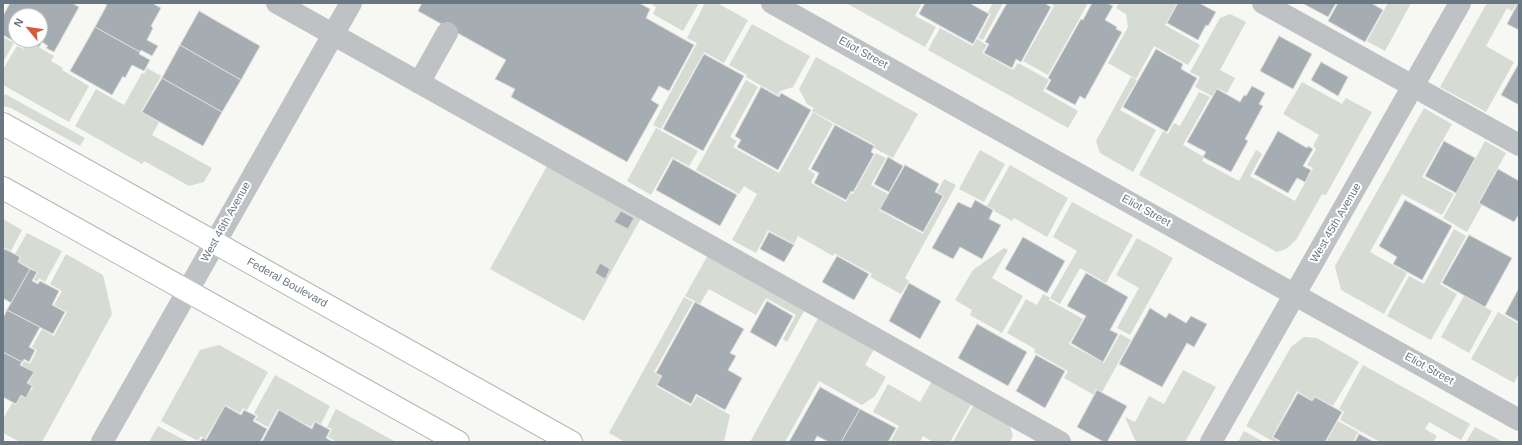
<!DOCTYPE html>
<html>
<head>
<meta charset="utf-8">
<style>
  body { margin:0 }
  #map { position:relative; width:1522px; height:445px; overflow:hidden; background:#f7f7f4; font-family:Arial,sans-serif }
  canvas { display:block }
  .frame { position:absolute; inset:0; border:4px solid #697782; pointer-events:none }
  .north { position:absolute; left:8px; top:8px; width:40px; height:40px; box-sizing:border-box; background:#fff; border:1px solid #c3c9cd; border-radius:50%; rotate:299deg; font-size:11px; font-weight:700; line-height:16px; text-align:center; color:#697782 }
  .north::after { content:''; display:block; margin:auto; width:14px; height:18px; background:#d25c39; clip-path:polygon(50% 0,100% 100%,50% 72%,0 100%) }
</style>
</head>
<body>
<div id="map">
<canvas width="1522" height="445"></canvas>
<div class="frame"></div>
<div class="north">N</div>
</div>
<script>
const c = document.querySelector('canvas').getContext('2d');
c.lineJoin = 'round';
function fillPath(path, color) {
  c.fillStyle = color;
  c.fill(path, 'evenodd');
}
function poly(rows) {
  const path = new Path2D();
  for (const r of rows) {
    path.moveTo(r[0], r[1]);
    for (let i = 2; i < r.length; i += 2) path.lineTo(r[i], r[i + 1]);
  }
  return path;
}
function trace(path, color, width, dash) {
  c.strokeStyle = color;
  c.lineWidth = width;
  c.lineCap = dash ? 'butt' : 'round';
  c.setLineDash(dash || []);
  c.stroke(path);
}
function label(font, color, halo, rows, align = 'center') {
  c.font = font + ' Arial,sans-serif';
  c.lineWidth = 4;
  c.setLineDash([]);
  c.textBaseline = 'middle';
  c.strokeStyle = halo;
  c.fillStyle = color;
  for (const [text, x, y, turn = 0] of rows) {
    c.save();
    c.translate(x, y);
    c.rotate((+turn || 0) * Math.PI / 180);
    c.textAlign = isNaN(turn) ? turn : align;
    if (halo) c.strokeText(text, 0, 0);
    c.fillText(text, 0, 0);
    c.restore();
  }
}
fillPath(poly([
  [650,3,699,3,683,31,653,14,656,7],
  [705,3,717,3,748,20,724,63,704,52,661,129,653,125,697,43,687,38],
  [846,3,922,3,915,16,936,27,925,47],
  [993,3,1003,3,983,40,978,38,991,14,988,12],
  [1051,3,1088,3,1048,75,1023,61,1054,6,1051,4],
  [1119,3,1177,3,1165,25,1200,45,1188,65,1154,46,1136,79,1108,63,1128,27,1126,14,1116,8],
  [1388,3,1411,3,1385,51,1367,41],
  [1487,3,1517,3,1512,11,1507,8,1486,46,1514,62,1486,112,1440,87],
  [1230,14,1246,22,1220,70,1235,78,1227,93,1217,88,1212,96,1195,87,1200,77,1190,72,1220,18],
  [752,24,810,56,793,87,780,91,778,95,746,77,747,75,729,65],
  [940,28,973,46,977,39,987,45,982,53,1013,70,1018,63,1049,80,1043,91,1078,111,1068,128,928,50],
  [3,37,14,43,3,62],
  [28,41,54,56,51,61,63,68,62,70,89,86,69,122,3,85,3,69,17,46,24,49],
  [816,57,918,114,893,158,874,148,875,145,812,111,814,108,807,104,799,89],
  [147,68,161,76,141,112,159,122,152,135,212,168,204,182,189,186,144,161,142,164,75,126,96,89,124,105,142,73,144,74],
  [1131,77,1137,80,1120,110,1156,130,1133,172,1100,153,1096,141],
  [746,80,758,87,730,137,737,141,733,147,779,173,813,112,833,124,808,169,815,174,811,183,846,202,851,193,853,194,876,153,886,158,871,185,888,194,879,210,923,234,944,196,937,192,944,179,956,185,905,278,909,281,901,294,870,277,872,274,834,253,833,256,798,236,794,244,768,230,756,253,732,240,757,194,744,186,739,194,696,170],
  [1302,82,1342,104,1346,98,1372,112,1326,195,1322,194,1296,240,1286,249,1277,252,1139,175,1163,131,1168,134,1174,123,1180,126,1199,92,1210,97,1183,145,1204,157,1202,161,1239,181,1256,150,1262,154,1250,176,1295,201,1313,168,1307,165,1316,149,1313,146,1319,135,1283,114],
  [5,94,85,138,80,146,11,108,3,106,3,98],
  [1424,108,1452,124,1422,177,1454,194,1442,215,1402,194,1370,252,1407,273,1384,314,1341,290,1335,266],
  [656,128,698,151,689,166,672,157,651,195,627,181],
  [1485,141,1506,153,1478,203,1482,205,1467,232,1443,218],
  [980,150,1005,164,984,202,959,189],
  [1010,165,1068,198,1047,237,1014,218,1012,221,994,211,995,210,987,206],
  [547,166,641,218,584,321,490,269],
  [1072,202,1133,235,1106,283,1080,268,1060,304,1050,298,1049,300,1083,319,1069,344,1104,363,1120,334,1131,340,1102,392,1096,389,1094,395,1064,378,1068,371,1034,352,1035,349,1007,333,1026,299,1037,305,1043,294,1050,298,1077,251,1053,237],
  [3,219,22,230,11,251,4,247,3,249],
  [1454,229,1466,236,1440,284,1457,294,1431,340,1387,316,1409,276,1424,284],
  [27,233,62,251,45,282,39,278,37,282,34,280,38,272,19,262,21,257,15,254],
  [1137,238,1173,258,1130,335,1117,328,1139,288,1116,275],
  [1004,248,1008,250,992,278,1023,296,1002,333,970,315,972,310,955,300,973,270],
  [66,254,103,275,112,314,42,442,20,442,3,433,3,419,12,403,16,405,21,396,26,398,33,387,28,384,34,372,22,365,24,361,30,364,37,350,32,347,42,329,54,336,67,312,54,305,62,291,50,284],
  [708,255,805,309,787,342,783,339,796,315,766,298,756,315,709,289,700,304,685,296],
  [1464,296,1492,311,1469,353,1441,337],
  [684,297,693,302,654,372,661,377,656,386,691,406,697,396,730,415,724,442,625,442,609,433],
  [1498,312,1519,324,1519,373,1514,383,1471,359],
  [821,313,877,344,865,365,886,377,875,396,862,405,819,381,785,442,750,442],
  [1304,337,1317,338,1359,362,1333,406,1315,396,1312,400,1297,391,1272,437,1279,442,1274,442,1246,426,1291,347],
  [219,345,268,372,247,410,243,408,240,413,225,405,205,439,201,436,198,441,161,421,200,350],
  [1363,365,1470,424,1461,440,1429,422,1425,429,1437,436,1433,442,1380,442,1340,420,1344,412,1339,409],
  [1183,370,1216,387,1185,442,1138,442,1135,440,1125,417,1135,422,1149,396,1164,404],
  [275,375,330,406,321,424,315,421,311,427,278,409,268,427,255,420,258,416,254,413],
  [932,381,972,403,950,442,933,442,923,436,920,442,890,442,899,426,873,412,888,384,920,402],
  [974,404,1009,423,1013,436,1010,442,953,442],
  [336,409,394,441,393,442,337,442,328,437,332,429,327,427],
  [1338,421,1358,432,1353,442,1326,442],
  [158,426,188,442,149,442],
  [1475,427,1503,442,1466,442],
  [1244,431,1264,442,1238,442]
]), '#d6dbd4');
const building = poly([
  [10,3,72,3,79,7,54,52,46,48,48,46,42,42,39,47,28,41,24,47,3,35,3,16,10,3],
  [16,16,40,16,40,40,16,40,16,16],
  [104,3,152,3,161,8,151,26,153,28,147,40,158,46,152,56,141,50,140,52,95,27,107,5,104,3],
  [422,3,639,3,650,9,646,18,694,45,669,91,659,86,651,100,659,105,627,162,511,97,515,89,495,79,506,60,418,11,422,3],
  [925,3,971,3,971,4,989,14,973,44,919,14,925,3],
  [1007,3,1047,3,1046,4,1051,7,1021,62,1016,59,1012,68,984,53,989,44,985,42,1007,3],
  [1092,3,1107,3,1113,6,1105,20,1117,27,1116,29,1122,32,1085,99,1080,96,1075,105,1046,89,1051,80,1048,78,1081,19,1083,20,1092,3],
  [1178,3,1199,3,1216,12,1208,26,1206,25,1198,40,1167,23,1178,3],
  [1302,3,1336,3,1328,17,1302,3],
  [1338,3,1371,3,1383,10,1365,42,1328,21,1338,3],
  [1518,3,1519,3,1519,30,1507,24,1518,3],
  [199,11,260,46,241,80,180,45,199,11],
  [95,27,140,52,139,54,150,60,144,71,132,65,125,78,123,76,112,95,70,71,95,27],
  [1279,36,1312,54,1293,89,1260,71,1279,36],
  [180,45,241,80,222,112,162,78,180,45],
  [1156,49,1183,64,1181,69,1197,78,1167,132,1123,107,1156,49],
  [704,54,744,76,703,151,663,129,704,54],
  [1321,62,1348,77,1338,96,1311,80,1321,62],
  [1518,65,1519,66,1519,105,1501,95,1518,65],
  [162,78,222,112,203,146,142,112,162,78],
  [1252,86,1265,93,1259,104,1263,106,1245,139,1248,141,1231,172,1203,157,1206,152,1187,142,1217,89,1240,102,1244,95,1246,96,1252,86],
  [761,87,779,97,781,93,811,110,778,170,737,147,741,140,735,136,761,87],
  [835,125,874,146,871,152,874,154,853,192,851,191,846,200,814,183,819,173,811,169,835,125],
  [1278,131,1307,148,1308,146,1313,149,1303,166,1311,170,1305,182,1297,178,1288,193,1254,174,1278,131],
  [1444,141,1475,158,1456,193,1425,176,1444,141],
  [888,157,903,166,889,192,874,184,888,157],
  [673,159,737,195,720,226,656,190,673,159],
  [905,165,939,184,935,192,943,196,923,232,880,209,905,165],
  [1498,169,1519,181,1519,214,1514,222,1479,203,1498,169],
  [975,200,993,210,989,219,1001,225,982,259,960,247,953,259,932,248,958,202,971,208,975,200],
  [1405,200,1452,226,1422,280,1393,264,1397,257,1379,246,1405,200],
  [621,211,634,218,628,229,614,222,621,211],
  [769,232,794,245,784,262,760,249,769,232],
  [1469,235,1512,258,1485,307,1442,283,1469,235],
  [1023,237,1065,261,1047,293,1005,269,1023,237],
  [5,249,20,257,18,262,30,269,11,303,3,298,3,252,5,249],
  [837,256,869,274,854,300,822,282,837,256],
  [600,263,610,269,605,279,595,273,600,263],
  [30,269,37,272,32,281,38,284,40,281,59,291,52,305,65,312,53,334,7,310,30,269],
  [1086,273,1128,297,1110,330,1118,334,1103,362,1071,343,1086,316,1067,306,1086,273],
  [909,283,941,301,920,339,889,321,909,283],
  [1519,288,1519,322,1505,314,1519,288],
  [767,301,793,316,776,347,750,332,767,301],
  [695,302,744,329,730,353,736,356,728,370,742,378,725,410,696,394,691,404,657,385,662,376,656,373,695,302],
  [1150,308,1166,318,1169,313,1186,323,1191,316,1207,324,1194,347,1187,343,1162,387,1119,364,1150,308],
  [7,310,40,327,29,347,35,350,29,362,24,359,22,362,3,352,3,318,7,310],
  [977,324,1027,352,1008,386,958,358,977,324],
  [3,352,22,362,20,365,34,372,27,383,32,386,26,398,21,395,16,404,3,397,3,352],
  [1036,355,1065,371,1045,408,1016,391,1036,355],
  [820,387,860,409,841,442,829,442,817,436,814,442,789,442,820,387],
  [1097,390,1127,406,1107,442,1104,442,1077,427,1097,390],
  [1298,393,1312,401,1315,397,1342,412,1325,442,1282,442,1273,437,1298,393],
  [225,406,241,415,244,410,256,416,253,421,267,429,260,442,200,442,202,438,206,440,225,406],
  [860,409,896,428,888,442,841,442,860,409],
  [279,410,312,429,315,422,330,430,326,438,333,442,262,442,279,410],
  [1359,434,1374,442,1355,442,1359,434]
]);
fillPath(building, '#a6adb2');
trace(building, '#d8d8d7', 1);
const major = poly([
  [3,124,571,442],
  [3,188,458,442]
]);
trace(major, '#b2b6b9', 24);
trace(poly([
  [277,3,1060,442],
  [772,3,1519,420],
  [1263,3,1519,145],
  [419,83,447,33],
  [102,442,351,3],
  [1211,442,1460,3]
]), '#bec2c5', 22);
trace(major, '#fff', 22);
label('11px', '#697782', '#fff', [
  ["Eliot Street",863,53,29],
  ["Eliot Street",1146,211,29],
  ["West 46th Avenue",226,222,-61],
  ["West 45th Avenue",1336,223,-60],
  ["Federal Boulevard",287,283,29],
  ["Eliot Street",1429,369,29]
]);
</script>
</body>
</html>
